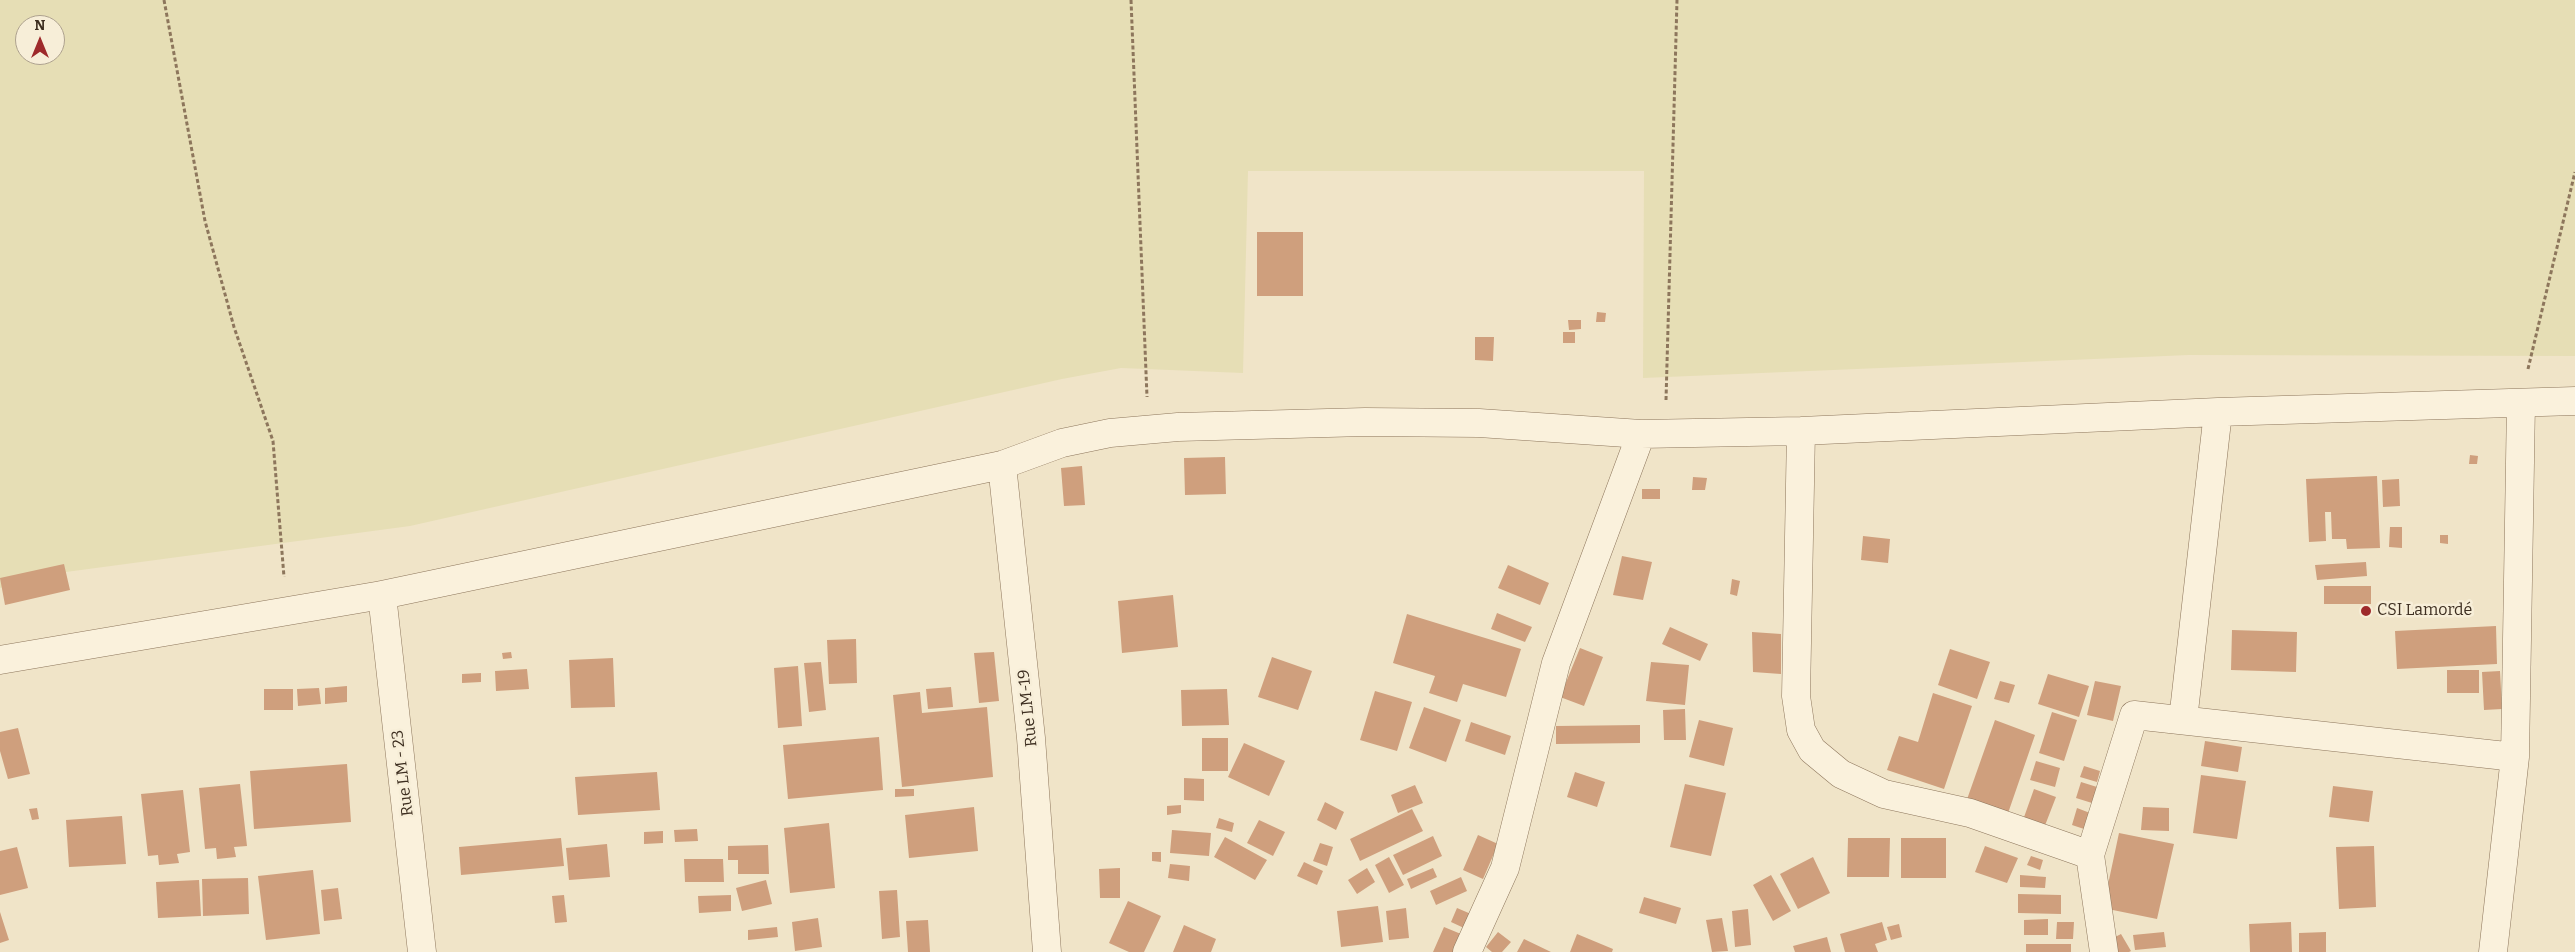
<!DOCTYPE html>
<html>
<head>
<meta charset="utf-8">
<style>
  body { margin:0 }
  #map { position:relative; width:2575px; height:952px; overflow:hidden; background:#f0e4c8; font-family:Bitter,serif }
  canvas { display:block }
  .north { position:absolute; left:15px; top:15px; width:50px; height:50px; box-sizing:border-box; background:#f7eed8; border:1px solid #ada18e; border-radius:50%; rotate:0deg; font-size:14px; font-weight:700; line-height:20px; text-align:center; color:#3d2e20 }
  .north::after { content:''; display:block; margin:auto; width:18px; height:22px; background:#9e2a2b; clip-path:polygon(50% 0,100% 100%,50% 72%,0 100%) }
</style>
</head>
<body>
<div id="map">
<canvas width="2575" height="952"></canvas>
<div class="north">N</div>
</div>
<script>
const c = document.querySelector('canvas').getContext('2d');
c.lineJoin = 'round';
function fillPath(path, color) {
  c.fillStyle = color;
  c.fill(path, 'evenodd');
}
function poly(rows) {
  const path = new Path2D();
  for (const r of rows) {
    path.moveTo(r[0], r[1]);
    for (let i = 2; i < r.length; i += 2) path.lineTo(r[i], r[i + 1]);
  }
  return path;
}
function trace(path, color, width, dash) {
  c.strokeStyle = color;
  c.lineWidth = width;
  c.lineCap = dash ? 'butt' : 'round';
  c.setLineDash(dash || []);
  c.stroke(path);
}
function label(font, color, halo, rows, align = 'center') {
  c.font = font + ' Bitter,serif';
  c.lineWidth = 5;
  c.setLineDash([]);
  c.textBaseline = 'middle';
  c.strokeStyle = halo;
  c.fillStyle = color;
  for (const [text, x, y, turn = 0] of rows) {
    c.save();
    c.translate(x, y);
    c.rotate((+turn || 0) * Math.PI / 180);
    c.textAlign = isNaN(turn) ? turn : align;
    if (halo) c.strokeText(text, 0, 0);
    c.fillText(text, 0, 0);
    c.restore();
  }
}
fillPath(poly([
  [0,0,2575,0,2575,356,2189,355,1643,378,1644,171,1248,171,1243,373,1121,368,1062,379,410,526,51,574,0,588],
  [25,25,55,25,55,55,25,55]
]), '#e6deb5');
fillPath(poly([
  [1257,232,1303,232,1303,296,1257,296],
  [1597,312,1606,313,1605,322,1596,322],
  [1568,320,1581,320,1581,329,1569,330],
  [1563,332,1575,332,1575,343,1563,343],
  [1475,337,1494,337,1493,361,1475,360],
  [2470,455,2478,456,2477,464,2469,464],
  [1225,457,1226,494,1185,495,1184,458],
  [1082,466,1085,505,1064,506,1061,468],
  [2377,476,2380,548,2347,549,2346,539,2332,539,2331,512,2325,512,2326,541,2309,542,2306,479],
  [1693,477,1707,478,1705,490,1692,490],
  [2399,479,2400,506,2383,507,2382,480],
  [1642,489,1660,489,1660,499,1642,499],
  [2390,527,2402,527,2402,548,2389,547],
  [2440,535,2448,535,2448,544,2440,543],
  [1863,536,1890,539,1888,563,1861,560],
  [1622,556,1652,562,1643,600,1613,595],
  [2366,562,2367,576,2317,580,2315,565],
  [64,564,70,590,5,605,0,578],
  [1508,565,1549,583,1540,605,1498,588],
  [1732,579,1740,581,1737,596,1730,594],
  [2324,586,2371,586,2371,604,2324,604],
  [1173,595,1178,647,1122,653,1118,601],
  [1497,613,1532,627,1525,642,1491,629],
  [1407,614,1521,649,1506,697,1463,684,1457,702,1429,693,1435,676,1393,663],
  [2496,626,2497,664,2397,669,2395,631],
  [1670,627,1708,644,1700,661,1662,644],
  [2232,630,2297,632,2296,672,2231,670],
  [1752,632,1781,634,1781,674,1753,672],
  [856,639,857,683,829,684,827,640],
  [1580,648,1603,657,1584,706,1560,697],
  [1950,649,1990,662,1977,699,1938,685],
  [511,652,512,658,503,659,502,653],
  [994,652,999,701,979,703,974,653],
  [1272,657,1312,671,1298,710,1258,697],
  [613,658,615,707,571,708,569,660],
  [821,662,826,710,809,712,804,663],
  [1651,662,1689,665,1685,705,1646,701],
  [798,666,802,726,778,728,774,668],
  [527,669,529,689,496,691,495,671],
  [2447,670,2479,670,2479,693,2447,693],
  [2500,671,2502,709,2484,710,2482,672],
  [481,673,481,682,462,683,462,674],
  [2048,674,2089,686,2079,717,2038,704],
  [2000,681,2015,685,2009,703,1994,699],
  [2095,681,2121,686,2113,721,2087,715],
  [347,686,347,702,325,704,325,688],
  [951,687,953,707,928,709,926,689],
  [319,688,321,704,298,706,297,689],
  [264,689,293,689,293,710,264,710],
  [1227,689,1229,725,1182,726,1181,690],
  [1375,691,1412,702,1397,751,1360,740],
  [920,692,922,713,987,707,993,777,902,787,893,695],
  [1933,693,1972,706,1944,789,1887,770,1899,736,1918,742],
  [1424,707,1461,720,1446,762,1409,748],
  [1685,709,1686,740,1664,740,1663,710],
  [2052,712,2077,720,2064,761,2039,753],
  [1699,720,1733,728,1724,766,1689,757],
  [1995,720,2035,735,2006,819,1965,805],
  [1471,722,1511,736,1505,755,1465,741],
  [1640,725,1640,743,1556,744,1556,726],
  [18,728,30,774,8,779,0,751,0,732],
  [879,737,883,790,788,799,783,745],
  [1202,738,1228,738,1228,771,1202,771],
  [2205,741,2242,747,2238,772,2201,766],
  [1244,743,1285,761,1269,796,1228,777],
  [2036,761,2060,768,2055,787,2030,780],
  [347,764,351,822,254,829,250,771],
  [2084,766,2100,771,2097,782,2080,777],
  [657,772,660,810,578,815,575,777],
  [1575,772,1605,782,1597,807,1567,797],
  [2201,775,2246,781,2237,839,2193,833],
  [1184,778,1204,779,1204,801,1184,800],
  [2081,782,2097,787,2092,803,2076,798],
  [240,784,247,846,234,847,236,857,217,859,216,848,205,849,199,788],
  [1685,784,1726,793,1711,856,1670,847],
  [1415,785,1423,803,1398,813,1391,795],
  [2333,786,2373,791,2369,822,2329,817],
  [895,789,914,789,914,796,895,797],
  [2034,789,2056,797,2044,828,2023,820],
  [183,790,190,852,177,854,179,863,159,865,158,855,148,856,141,794],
  [1325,802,1344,812,1336,830,1317,820],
  [1181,805,1181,813,1167,815,1167,806],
  [974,807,978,851,909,858,905,815],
  [2143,807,2169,808,2169,831,2141,830],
  [37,808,39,819,32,820,29,809],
  [2077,808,2090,813,2084,829,2072,825],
  [1412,809,1423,831,1360,861,1350,839],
  [122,816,126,864,69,867,66,820],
  [1219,818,1234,823,1232,832,1216,828],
  [1259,820,1285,832,1273,856,1247,843],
  [829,823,835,888,790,893,784,828],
  [697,829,698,841,675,842,674,830],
  [1172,830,1211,833,1209,856,1170,853],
  [663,831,663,843,644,844,644,832],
  [2119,833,2174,844,2157,919,2103,908],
  [1478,835,1498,844,1483,879,1463,870],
  [1433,836,1442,856,1403,875,1393,855],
  [1225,837,1267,860,1255,880,1214,857],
  [561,838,564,866,461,875,459,847],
  [1848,838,1890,838,1889,877,1847,877],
  [1901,838,1946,838,1946,878,1901,878],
  [1320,843,1333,847,1327,866,1313,861],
  [607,844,610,877,569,880,566,848],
  [768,845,769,874,738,874,738,860,728,860,728,846],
  [1985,846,2018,858,2007,883,1975,872],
  [2374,846,2376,907,2339,909,2336,847],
  [17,847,28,888,0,895,0,851],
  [1152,852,1161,852,1161,862,1152,861],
  [2031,856,2043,860,2040,870,2027,865],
  [1389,857,1404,885,1389,893,1375,865],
  [1813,857,1830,893,1798,909,1780,874],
  [684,859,723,859,724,882,685,882],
  [1304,862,1323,871,1317,885,1297,876],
  [1170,864,1190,866,1189,881,1168,878],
  [1120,868,1120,898,1100,898,1099,869],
  [1367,868,1375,882,1357,894,1348,880],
  [1433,868,1437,877,1411,889,1407,879],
  [313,870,320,934,266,940,258,876],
  [1771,875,1791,911,1773,921,1753,885],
  [2020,875,2046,877,2045,888,2020,887],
  [1461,877,1467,891,1436,905,1430,891],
  [248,878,249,914,203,916,202,879],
  [199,880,201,916,158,918,156,882],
  [766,880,772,904,742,911,736,888],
  [338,888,342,919,324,921,321,890],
  [897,890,900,937,882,939,879,891],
  [2018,894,2061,895,2061,914,2018,913],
  [564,895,567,922,555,923,552,896],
  [731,895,731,911,699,913,698,896],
  [1644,897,1681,908,1676,924,1639,913],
  [1128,901,1161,916,1144,952,1129,952,1109,943],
  [1378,906,1383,942,1341,947,1337,911],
  [1406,908,1409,938,1389,940,1386,911],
  [1457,908,1471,914,1464,928,1451,922],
  [1748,909,1751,945,1735,947,1732,911],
  [0,912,9,940,0,943],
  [818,918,822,947,795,951,792,922],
  [1722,918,1728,951,1712,952,1706,920],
  [2048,919,2048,935,2024,935,2024,920],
  [928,920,930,952,908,952,906,921],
  [1882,922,1887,940,1875,944,1878,952,1845,952,1840,934],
  [2057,922,2074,922,2073,939,2056,939],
  [2291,922,2292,952,2250,952,2249,924],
  [1899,924,1902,937,1891,940,1887,927],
  [1184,925,1216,939,1211,952,1173,952],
  [777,927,778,937,748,940,748,930],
  [1444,927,1461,934,1453,952,1433,952],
  [1498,932,1511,942,1502,952,1492,952,1486,947],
  [2164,932,2166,947,2135,950,2133,935],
  [2326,932,2326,952,2299,952,2299,933],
  [1577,934,1613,949,1612,952,1570,952],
  [2121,934,2131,951,2129,952,2116,952,2109,940],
  [1827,937,1831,952,1795,952,1793,946],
  [1524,939,1551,952,1517,952],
  [2026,944,2071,944,2071,952,2026,952]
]), '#cf9f7d');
const minor = poly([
  [1801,431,1796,696,1801,730,1812,750,1841,774,1884,794,1970,813,2090,855],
  [1002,465,1031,738,1047,952],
  [382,595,422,952],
  [0,660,382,595,1002,465,1062,443,1110,433,1178,427,1365,422,1479,423,1641,434,1801,431,2218,412,2575,401],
  [2183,720,2218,412],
  [1467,952,1505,868,1556,663,1641,434],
  [2104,952,2090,855,2134,715,2515,757],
  [2493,952,2515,757,2521,403]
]);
trace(minor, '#8d765c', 29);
trace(poly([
  [164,0,205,221,234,327,273,441,284,577],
  [1131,0,1147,397],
  [2528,369,2575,172],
  [1666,400,1677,0]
]), '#8d765c', 3, [4, 2.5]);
trace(minor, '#faf1dc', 28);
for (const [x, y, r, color] of [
  [2366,611,6,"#9e2a2b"]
]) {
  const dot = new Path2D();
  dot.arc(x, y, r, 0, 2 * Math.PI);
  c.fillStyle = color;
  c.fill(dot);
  trace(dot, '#f7eed8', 2);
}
label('16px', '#3d2e20', '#f7eed8', [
  ["CSI Lamordé",2377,611]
], 'left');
label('16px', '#3d2e20', '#f7eed8', [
  ["Rue LM-19",1028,708,-96],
  ["Rue LM - 23",403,773,-97]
]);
</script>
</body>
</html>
